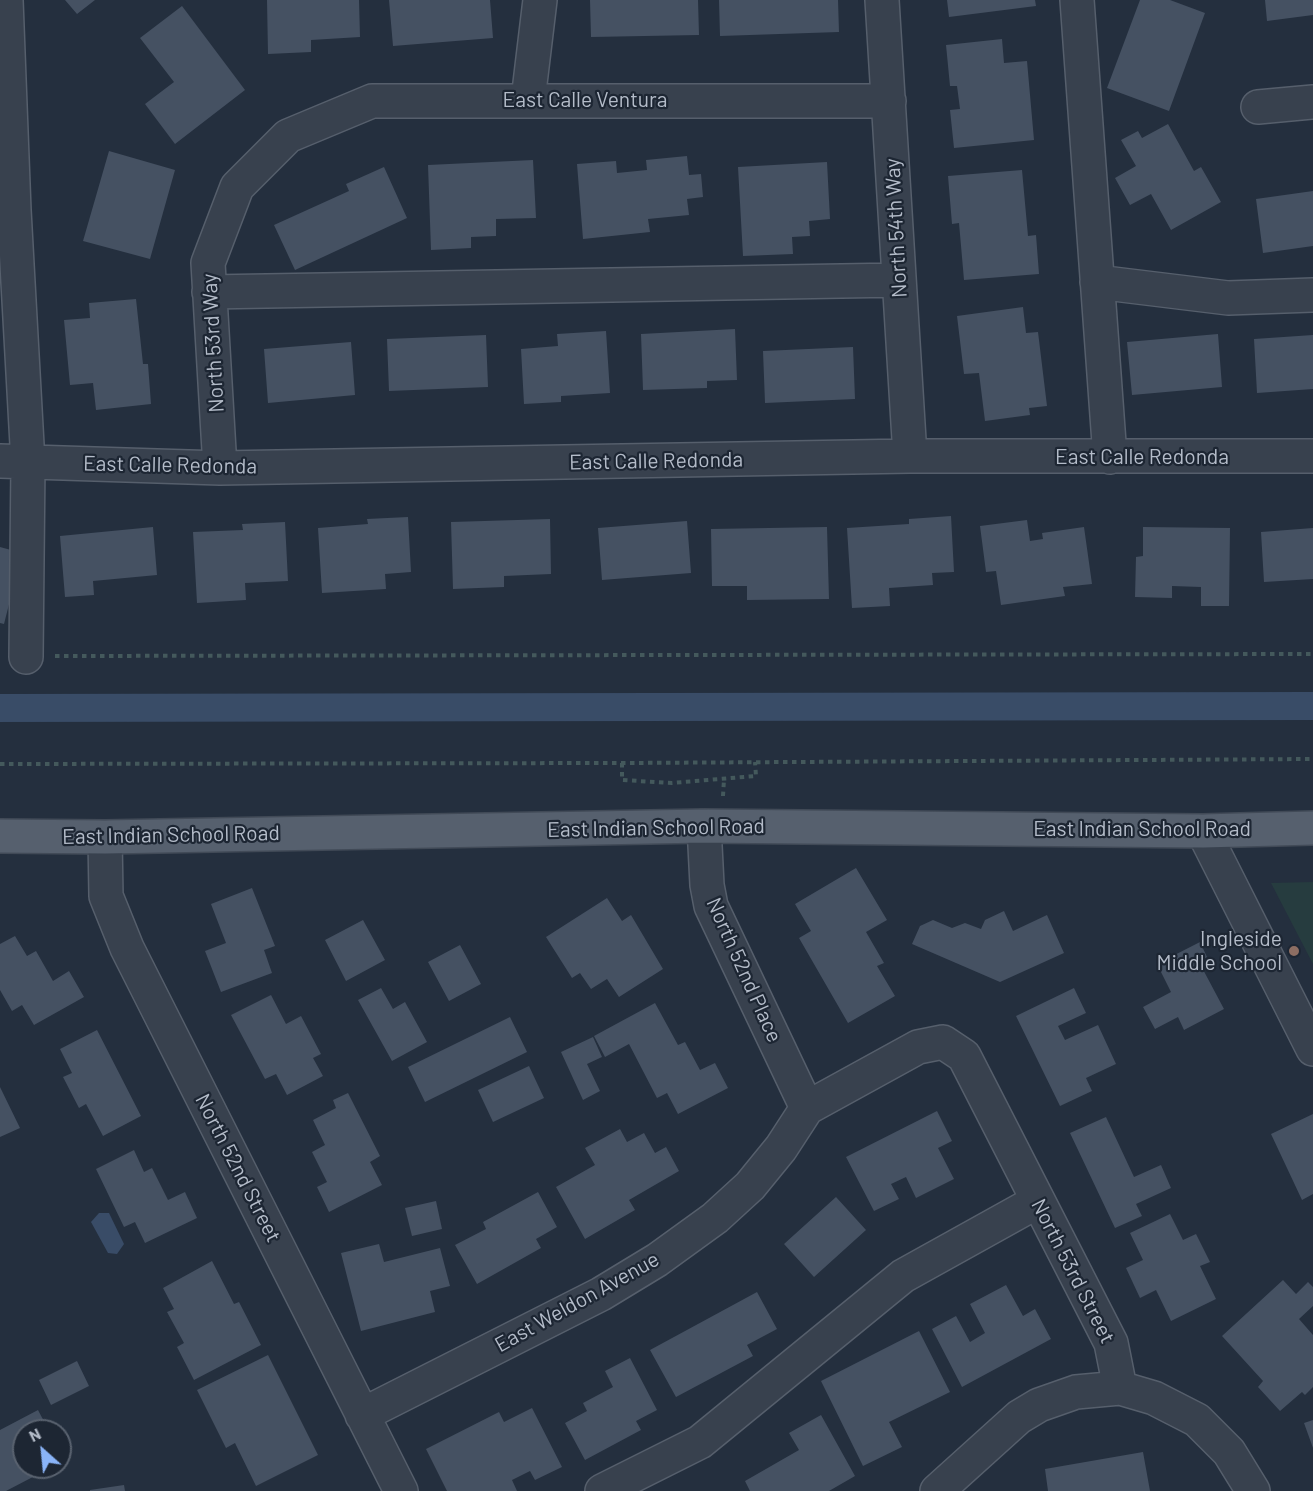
<!DOCTYPE html>
<html>
<head>
<meta charset="utf-8">
<style>
  body { margin:0 }
  #map { position:relative; width:1313px; height:1491px; overflow:hidden; background:#242f3e; font-family:Barlow,sans-serif }
  canvas { display:block }
  .north { position:absolute; left:12px; top:1419px; width:60px; height:60px; box-sizing:border-box; background:#1d2633; border:2px solid #59626f; border-radius:50%; rotate:333deg; font-size:16px; font-weight:700; line-height:24px; text-align:center; color:#b4bcc9 }
  .north::after { content:''; display:block; margin:auto; width:21px; height:27px; background:#8ab4f8; clip-path:polygon(50% 0,100% 100%,50% 72%,0 100%) }
</style>
</head>
<body>
<div id="map">
<canvas width="1313" height="1491"></canvas>
<div class="north">N</div>
</div>
<script>
const c = document.querySelector('canvas').getContext('2d');
c.lineJoin = 'round';
function fillPath(path, color) {
  c.fillStyle = color;
  c.fill(path, 'evenodd');
}
function poly(rows) {
  const path = new Path2D();
  for (const r of rows) {
    path.moveTo(r[0], r[1]);
    for (let i = 2; i < r.length; i += 2) path.lineTo(r[i], r[i + 1]);
  }
  return path;
}
function trace(path, color, width, dash) {
  c.strokeStyle = color;
  c.lineWidth = width;
  c.lineCap = dash ? 'butt' : 'round';
  c.setLineDash(dash || []);
  c.stroke(path);
}
function label(font, color, halo, rows, align = 'center') {
  c.font = font + ' Barlow,sans-serif';
  c.lineWidth = 4.5;
  c.setLineDash([]);
  c.textBaseline = 'middle';
  c.strokeStyle = halo;
  c.fillStyle = color;
  for (const [text, x, y, turn = 0] of rows) {
    c.save();
    c.translate(x, y);
    c.rotate((+turn || 0) * Math.PI / 180);
    c.textAlign = isNaN(turn) ? turn : align;
    if (halo) c.strokeText(text, 0, 0);
    c.fillText(text, 0, 0);
    c.restore();
  }
}
fillPath(poly([
  [1313,882,1313,964,1271,883]
]), '#263c3f');
fillPath(poly([
  [99,1213,109,1213,124,1244,117,1254,108,1253,91,1222]
]), '#394c67');
trace(poly([
  [0,708,1313,706]
]), '#394c67', 28);
fillPath(poly([
  [65,0,95,0,77,14],
  [267,0,359,0,360,37,311,40,311,52,268,54],
  [389,0,490,0,493,38,393,46],
  [590,0,698,0,699,35,591,37],
  [719,0,838,0,839,32,720,36],
  [947,0,1035,0,1036,6,949,17],
  [1140,0,1170,0,1205,13,1169,111,1107,88],
  [1265,0,1313,0,1313,15,1267,21],
  [182,6,245,90,175,144,145,104,174,82,140,38],
  [1002,39,1004,63,1027,61,1034,140,954,148,950,110,960,109,957,86,950,86,946,45],
  [1168,124,1194,171,1201,167,1221,202,1171,230,1151,194,1130,205,1115,178,1136,166,1121,140,1138,131,1142,138],
  [109,151,175,170,150,259,83,241],
  [687,156,689,175,701,174,703,197,687,199,689,215,648,219,650,232,583,239,577,164,616,161,617,173,647,170,646,160],
  [533,160,536,218,496,219,496,236,471,237,471,248,431,250,428,165],
  [827,162,830,219,809,221,810,236,792,237,793,254,743,256,738,167],
  [384,167,407,218,295,270,274,225,349,191,346,184],
  [1022,170,1028,236,1036,235,1039,274,964,280,959,223,952,224,948,176],
  [1313,191,1313,246,1263,253,1256,199],
  [136,299,143,364,148,364,151,404,96,410,93,383,70,385,64,320,90,318,89,303],
  [1023,307,1026,333,1038,332,1047,406,1029,408,1030,415,985,421,979,373,964,374,957,316],
  [735,329,737,380,707,381,707,388,643,390,641,334],
  [606,331,610,393,561,396,561,402,524,404,521,349,558,346,557,334],
  [1218,334,1222,387,1132,395,1127,342],
  [486,335,488,387,389,391,387,339],
  [1313,335,1313,389,1257,393,1254,339],
  [351,342,355,395,268,403,264,349],
  [853,347,855,399,765,403,763,351],
  [951,516,954,572,932,573,933,585,889,588,890,606,852,608,847,528,909,524,909,519],
  [408,517,411,572,385,574,386,589,322,593,318,528,368,524,367,519],
  [550,519,551,574,504,576,504,587,453,589,451,522],
  [1027,520,1030,541,1043,539,1042,533,1084,527,1092,584,1063,587,1065,596,1001,605,996,571,986,572,980,526],
  [687,521,691,573,602,580,598,528],
  [285,522,288,581,245,583,246,600,197,603,193,532,243,530,242,524],
  [153,527,157,575,93,581,94,595,65,597,60,536],
  [827,527,829,599,747,600,747,586,712,586,711,529],
  [1143,527,1230,528,1229,606,1201,606,1201,587,1172,586,1172,598,1135,597,1136,557,1143,556],
  [1313,528,1313,579,1264,582,1261,532],
  [0,547,22,553,4,624,0,623],
  [856,868,887,920,866,932,884,963,877,966,895,996,848,1023,799,938,811,931,795,904],
  [252,888,275,946,264,950,272,973,221,992,205,951,226,943,211,904],
  [607,898,622,921,631,915,663,969,619,997,607,979,591,989,580,973,572,978,546,937],
  [1004,911,1013,931,1047,915,1064,953,1000,982,912,944,920,926,933,920,952,928,965,923,981,929,985,920],
  [363,920,385,960,346,981,325,940],
  [15,936,27,956,36,951,53,981,69,971,84,997,34,1025,22,1005,12,1011,0,990,0,944],
  [1200,942,1207,957,1199,962,1224,1009,1184,1030,1178,1017,1155,1029,1143,1007,1171,992,1157,964],
  [460,945,481,984,449,1001,428,962],
  [381,988,393,1009,405,1002,427,1042,392,1061,358,1000],
  [1074,988,1086,1013,1058,1026,1065,1040,1098,1025,1116,1064,1086,1078,1092,1091,1060,1106,1016,1016],
  [271,995,286,1024,301,1016,321,1054,313,1058,323,1076,287,1095,276,1074,265,1079,231,1015],
  [655,1003,678,1045,685,1042,700,1070,715,1063,728,1088,678,1114,667,1093,657,1098,629,1044,605,1057,594,1036],
  [510,1017,527,1052,425,1102,408,1067],
  [97,1030,141,1116,103,1136,86,1104,79,1108,63,1077,72,1073,60,1049],
  [593,1037,602,1057,587,1064,600,1091,583,1100,561,1052],
  [529,1066,544,1098,493,1122,478,1090],
  [0,1087,20,1128,0,1137],
  [348,1093,380,1156,370,1162,382,1185,329,1212,317,1187,327,1182,312,1152,325,1145,313,1120,336,1108,333,1100],
  [937,1111,952,1141,938,1148,954,1179,916,1198,906,1177,891,1184,899,1199,874,1211,846,1157],
  [1313,1114,1313,1194,1302,1200,1271,1134],
  [1106,1117,1134,1177,1161,1165,1171,1188,1136,1204,1142,1216,1115,1228,1070,1133],
  [620,1129,627,1142,644,1133,655,1153,666,1147,679,1171,629,1200,635,1210,585,1239,556,1187,595,1165,585,1148],
  [134,1150,144,1172,152,1168,168,1200,185,1192,197,1218,145,1243,135,1222,124,1227,96,1169],
  [538,1192,557,1227,536,1239,541,1248,477,1284,455,1245,486,1229,483,1222],
  [836,1197,866,1230,814,1277,784,1244],
  [436,1201,442,1229,412,1236,405,1208],
  [1170,1214,1183,1240,1196,1234,1210,1262,1200,1266,1216,1299,1171,1321,1156,1290,1140,1298,1126,1268,1143,1260,1130,1233],
  [379,1244,384,1262,440,1248,450,1286,430,1291,435,1312,361,1331,341,1253],
  [212,1261,234,1304,239,1302,261,1345,194,1380,177,1347,184,1343,167,1312,174,1309,163,1288],
  [1283,1280,1296,1294,1308,1282,1313,1287,1313,1306,1299,1319,1313,1335,1313,1387,1305,1395,1302,1392,1280,1411,1258,1387,1263,1381,1222,1336],
  [1006,1285,1023,1316,1035,1309,1051,1339,962,1387,932,1329,956,1316,970,1342,985,1333,970,1304],
  [757,1292,777,1329,747,1345,753,1356,676,1397,650,1350],
  [919,1331,950,1392,889,1422,902,1447,863,1466,821,1381],
  [268,1355,318,1455,256,1486,235,1443,226,1448,197,1390],
  [630,1358,657,1410,636,1421,641,1430,585,1460,565,1423,587,1411,583,1403,613,1387,605,1371],
  [77,1361,89,1386,51,1405,39,1380],
  [532,1408,562,1467,535,1480,530,1471,512,1480,517,1491,447,1491,426,1449,499,1412,504,1422],
  [38,1410,49,1431,24,1431,24,1467,52,1467,6,1491,0,1491,0,1430],
  [821,1415,855,1476,829,1491,750,1491,745,1481,799,1450,789,1433],
  [1313,1420,1313,1448,1304,1423],
  [1143,1452,1150,1491,1048,1491,1045,1469],
  [124,1485,125,1491,90,1491,90,1490]
]), '#455162');
const minor = poly([
  [6,0,14,210,28,463,26,657],
  [882,0,910,456],
  [1077,0,1110,457],
  [528,100,540,0],
  [1258,107,1313,102],
  [1097,282,1228,298,1313,295],
  [209,292,899,280],
  [0,461,220,468,910,456,1313,456],
  [220,468,208,263,237,187,288,136,372,101,889,101],
  [704,826,707,885,711,906,807,1108],
  [1203,831,1313,1049],
  [105,837,106,896,127,948,401,1491],
  [362,1415,601,1294,657,1260,715,1218,750,1186,781,1148,807,1108,918,1047,943,1042,964,1056,1111,1343,1120,1388,1154,1398,1197,1420,1229,1452,1253,1491],
  [602,1491,700,1442,903,1276,1038,1201],
  [937,1491,1019,1417,1039,1405,1076,1392,1120,1388]
]);
const major = poly([
  [0,836,105,837,704,826,1203,831,1313,828]
]);
trace(minor, '#565f6c', 36);
trace(major, '#414a57', 36);
trace(poly([
  [55,656,1313,654],
  [622,763,622,780,672,783,756,776,755,762],
  [0,764,622,763,1313,759],
  [723,796,724,779]
]), '#44595c', 4, [4.5, 4.5]);
trace(minor, '#38414e', 33);
trace(major, '#56606e', 33);
for (const [x, y, r, color] of [
  [1294,951,6,"#8d6e63"]
]) {
  const dot = new Path2D();
  dot.arc(x, y, r, 0, 2 * Math.PI);
  c.fillStyle = color;
  c.fill(dot);
  trace(dot, '#1d2633', 2);
}
label('21px', '#b4bcc9', '#1d2633', [
  ["East Calle Ventura",585,100],
  ["North 54th Way",896,228,-93],
  ["North 53rd Way",213,343,-93],
  ["East Calle Redonda",1142,457],
  ["East Calle Redonda",656,461,-1],
  ["East Calle Redonda",170,465,1],
  ["East Indian School Road",656,828,-1],
  ["East Indian School Road",1142,829],
  ["East Indian School Road",171,835,-1],
  ["North 52nd Place",744,970,66],
  ["North 52nd Street",238,1168,63],
  ["North 53rd Street",1073,1271,63],
  ["East Weldon Avenue",577,1302,-29]
]);
label('21px', '#b4bcc9', '#1d2633', [
  ["Ingleside",1282,939],
  ["Middle School",1282,963]
], 'right');
</script>
</body>
</html>
